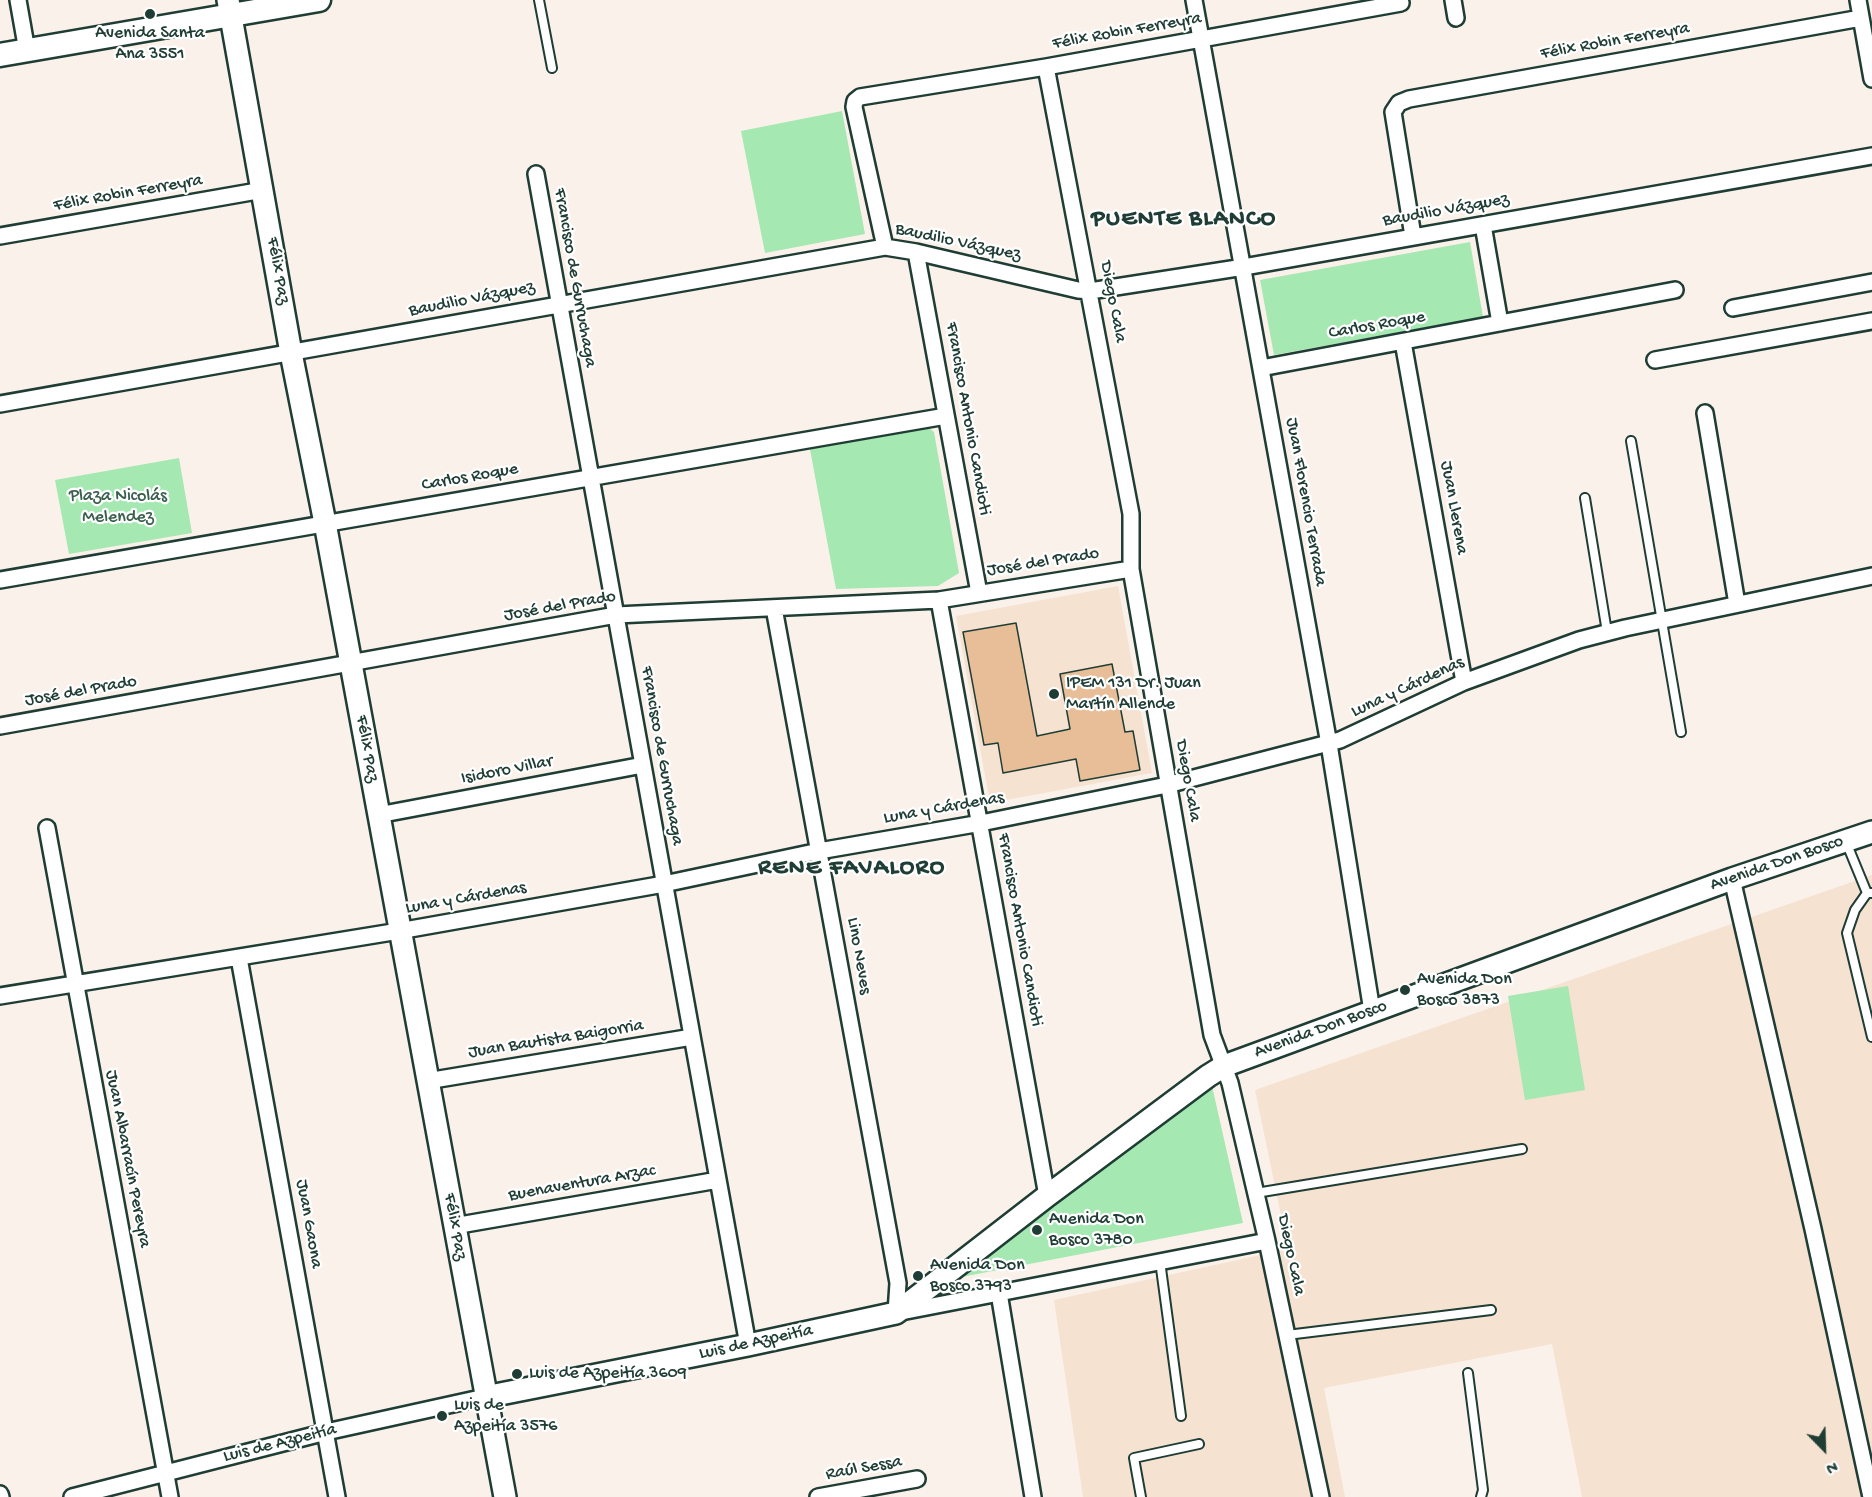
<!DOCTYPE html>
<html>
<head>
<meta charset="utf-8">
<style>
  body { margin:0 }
  #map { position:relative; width:1872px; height:1497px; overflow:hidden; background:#faf2ea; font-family:"Gochi Hand",sans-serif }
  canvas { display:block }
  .north { position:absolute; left:1794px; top:1419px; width:60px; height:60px; -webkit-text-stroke:4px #fff; paint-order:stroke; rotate:157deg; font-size:16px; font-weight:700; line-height:24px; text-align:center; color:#1f3d34 }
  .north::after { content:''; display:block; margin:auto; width:21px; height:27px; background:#1f3d34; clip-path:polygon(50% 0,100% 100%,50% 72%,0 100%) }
</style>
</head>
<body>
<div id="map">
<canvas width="1872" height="1497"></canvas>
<div class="north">N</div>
</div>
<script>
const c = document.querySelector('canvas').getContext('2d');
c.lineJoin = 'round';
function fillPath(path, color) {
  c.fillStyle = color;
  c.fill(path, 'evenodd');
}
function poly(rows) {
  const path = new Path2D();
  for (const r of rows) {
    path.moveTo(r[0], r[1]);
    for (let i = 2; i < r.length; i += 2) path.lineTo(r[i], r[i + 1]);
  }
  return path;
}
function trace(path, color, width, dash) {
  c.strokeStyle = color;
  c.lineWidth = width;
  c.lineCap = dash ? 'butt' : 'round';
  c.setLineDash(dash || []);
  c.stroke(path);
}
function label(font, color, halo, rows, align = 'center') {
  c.font = font + ' "Gochi Hand",sans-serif';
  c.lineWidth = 4.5;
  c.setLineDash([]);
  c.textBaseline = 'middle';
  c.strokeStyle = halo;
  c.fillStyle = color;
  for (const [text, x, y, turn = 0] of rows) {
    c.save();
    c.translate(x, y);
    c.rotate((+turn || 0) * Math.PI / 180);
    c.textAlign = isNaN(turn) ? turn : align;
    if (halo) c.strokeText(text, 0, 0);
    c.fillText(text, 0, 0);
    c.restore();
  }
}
fillPath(poly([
  [1118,586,1152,773,990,803,956,616],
  [1872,875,1872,1497,1582,1497,1552,1344,1324,1388,1345,1497,1083,1497,1054,1300,1288,1249,1255,1090]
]), '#f5e2d1');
fillPath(poly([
  [842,111,865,234,765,253,741,131],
  [1470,242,1483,317,1274,355,1260,280],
  [924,424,934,432,959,573,938,586,836,589,809,444],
  [179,458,192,533,69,554,55,480],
  [1568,986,1585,1090,1525,1100,1508,996],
  [1212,1086,1243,1223,951,1279]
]), '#a5e8b2');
const building = poly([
  [1016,623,1037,736,1070,729,1060,674,1112,664,1125,732,1133,731,1140,770,1080,781,1076,759,1003,773,998,743,984,745,963,632,1016,623]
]);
fillPath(building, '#e8be98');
trace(building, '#1f3d34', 1.5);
const lane = poly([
  [539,0,552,68],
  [1631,441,1681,732],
  [1585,498,1607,632],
  [1846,842,1867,893],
  [1872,893,1867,893,1855,910,1847,933,1872,1037],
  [1256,1193,1522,1149],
  [1160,1261,1181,1416],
  [1287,1335,1491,1310],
  [1468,1373,1483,1490,1481,1497],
  [1141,1497,1134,1458,1199,1444]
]);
const street = poly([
  [18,0,27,51],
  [1194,0,1329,744,1372,1011],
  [1453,0,1456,18],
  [1858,0,1872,79],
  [1046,67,1131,514,1131,569,1212,1035,1230,1083,1267,1241,1321,1497],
  [536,174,748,1345],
  [1483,225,1500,323],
  [0,236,263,190],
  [1413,236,1393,112,1399,103,1409,99,1861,18],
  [885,247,854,107,855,101,860,97,1046,67,1401,3],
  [916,252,979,593],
  [1733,308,1872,282],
  [1403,342,1464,682],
  [1655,360,1872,321],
  [1261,368,1675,290],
  [0,404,885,247,916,252,1078,290,1090,291,1244,267,1872,156],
  [1705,413,1737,604],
  [0,580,946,416],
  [939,600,1047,1196],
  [774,608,898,1283,896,1313,1267,1241],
  [0,726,616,615,939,600,1131,569],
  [378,815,643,765],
  [47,828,170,1497],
  [1732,879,1813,1229,1871,1497],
  [239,958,337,1497],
  [0,996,399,931,664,884,819,851,981,823,1167,785,1340,740,1464,682,1579,640,1625,628,1872,576],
  [427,1081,692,1037],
  [454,1226,718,1180],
  [999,1293,1033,1497],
  [0,1494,1,1497],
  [72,1497,326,1432,485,1397],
  [818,1497,917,1479]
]);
const secondary = poly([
  [228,0,291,353,325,523,505,1497],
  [485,1397,748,1345,896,1313,1047,1196,1208,1076,1224,1066,1732,879,1872,832]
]);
const primary = poly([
  [0,55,319,0]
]);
trace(lane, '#1f3d34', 12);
trace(street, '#1f3d34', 20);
trace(secondary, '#1f3d34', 26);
trace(primary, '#1f3d34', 27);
trace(lane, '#fff', 8);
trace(street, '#fff', 15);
trace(secondary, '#fff', 21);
trace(primary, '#fff', 22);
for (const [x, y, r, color] of [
  [150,14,6,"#1f3d34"],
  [1054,694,6,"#1f3d34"],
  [1405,990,6,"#1f3d34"],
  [1037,1230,6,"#1f3d34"],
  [918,1276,6,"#1f3d34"],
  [517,1374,6,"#1f3d34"],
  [442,1416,6,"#1f3d34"]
]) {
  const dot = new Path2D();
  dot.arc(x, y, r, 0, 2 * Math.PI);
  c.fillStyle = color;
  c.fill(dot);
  trace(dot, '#fff', 2);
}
label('18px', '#1f3d34', '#fff', [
  ["Félix Robin Ferreyra",1127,32,-10],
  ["Félix Robin Ferreyra",1615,42,-10],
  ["Félix Robin Ferreyra",128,194,-10],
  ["Baudilio Vázquez",1446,211,-10],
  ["Baudilio Vázquez",958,243,12],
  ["Félix Paz",277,271,80],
  ["Francisco de Gurruchaga",574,278,80],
  ["Baudilio Vázquez",472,300,-11],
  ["Diego Cala",1112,302,79],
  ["Carlos Roque",1377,326,-10],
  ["Francisco Antonio Candioti",967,419,80],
  ["Carlos Roque",470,478,-10],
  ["Juan Florencio Terrada",1305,502,80],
  ["Juan Llerena",1453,508,80],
  ["José del Prado",1043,563,-9],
  ["José del Prado",560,607,-10],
  ["Luna y Cárdenas",1408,688,-25],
  ["José del Prado",81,692,-10],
  ["Félix Paz",366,749,80],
  ["Francisco de Gurruchaga",661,756,80],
  ["Isidoro Villar",507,771,-11],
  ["Diego Cala",1187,781,80],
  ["Luna y Cárdenas",944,809,-10],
  ["Avenida Don Bosco",1777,864,-19],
  ["Luna y Cárdenas",466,899,-10],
  ["Francisco Antonio Candioti",1019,930,80],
  ["Lino Neves",858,956,80],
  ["Avenida Don Bosco",1321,1030,-20],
  ["Juan Bautista Baigorria",556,1040,-9],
  ["Juan Albarracín Pereyra",127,1159,79],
  ["Buenaventura Arzac",582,1184,-10],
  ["Juan Gaona",308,1224,80],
  ["Félix Paz",454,1227,80],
  ["Diego Cala",1290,1255,78],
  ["Luis de Azpeitía",756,1343,-12],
  ["Luis de Azpeitía",280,1444,-14],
  ["Raúl Sessa",864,1469,-10]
]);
label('18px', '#1f3d34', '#fff', [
  ["Avenida Santa",150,34,"center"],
  ["Ana 3551",150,55,"center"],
  ["IPEM 131 Dr. Juan",1066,684],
  ["Martín Allende",1066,705],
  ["Avenida Don",1417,980],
  ["Bosco 3873",1417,1001],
  ["Avenida Don",1049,1220],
  ["Bosco 3780",1049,1241],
  ["Avenida Don",930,1266],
  ["Bosco 3793",930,1287],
  ["Luis de Azpeitía 3609",529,1374],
  ["Luis de",454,1406],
  ["Azpeitía 3576",454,1427]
], 'left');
label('18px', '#3a5f4d', '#fff', [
  ["Plaza Nicolás",118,497],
  ["Melendez",118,518]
]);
c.letterSpacing = '1.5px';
label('bold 24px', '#1f3d34', '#fff', [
  ["PUENTE BLANCO",1184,220],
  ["RENE FAVALORO",852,869]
]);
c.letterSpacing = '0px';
</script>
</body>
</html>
